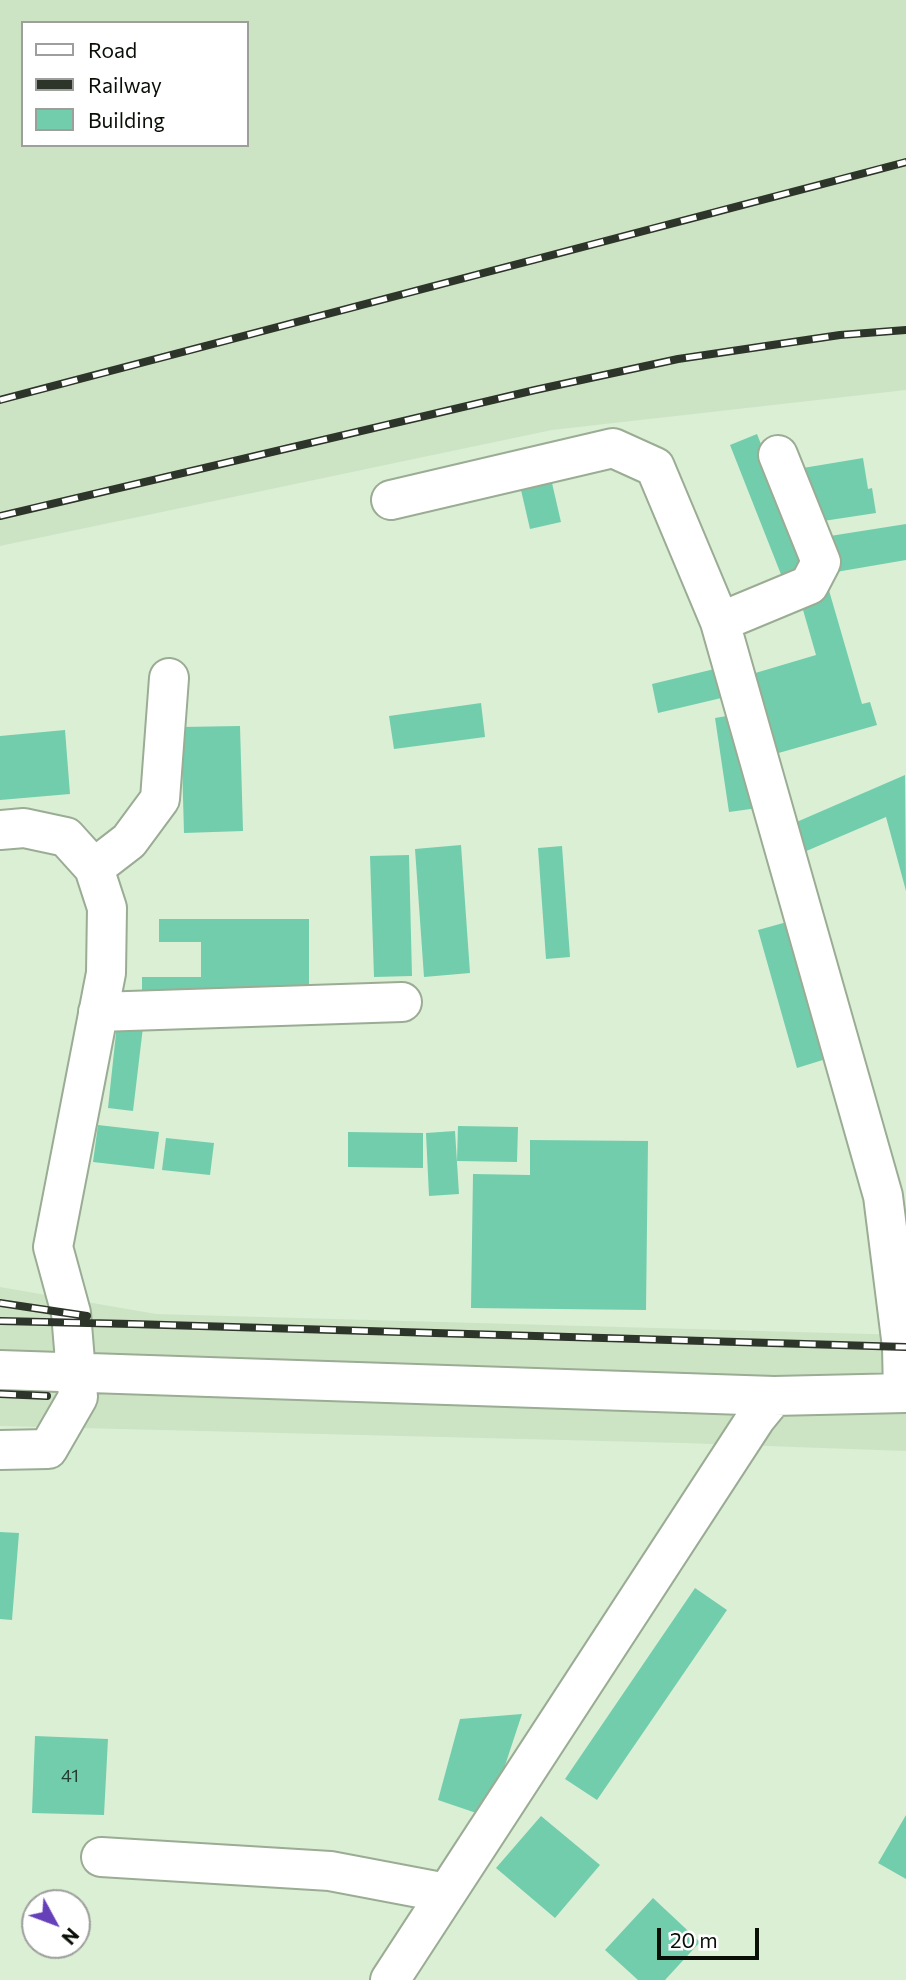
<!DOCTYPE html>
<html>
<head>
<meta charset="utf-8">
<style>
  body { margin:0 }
  #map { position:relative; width:906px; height:1980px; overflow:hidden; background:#dbefd5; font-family:Commissioner,sans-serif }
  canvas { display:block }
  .legend { position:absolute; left:21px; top:21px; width:228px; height:126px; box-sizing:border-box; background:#fff; border:2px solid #9d9f9c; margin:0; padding:9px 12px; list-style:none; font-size:21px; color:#090f07 }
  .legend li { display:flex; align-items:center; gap:14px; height:35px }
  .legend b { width:35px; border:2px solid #9d9f9c }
  .north { position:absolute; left:21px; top:1889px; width:70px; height:70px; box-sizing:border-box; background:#fff; border:2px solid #9d9f9c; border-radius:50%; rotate:131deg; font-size:19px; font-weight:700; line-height:28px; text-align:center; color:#090f07 }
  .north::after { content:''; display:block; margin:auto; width:24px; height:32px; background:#6640b8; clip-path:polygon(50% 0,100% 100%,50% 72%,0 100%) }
  .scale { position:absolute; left:657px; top:1928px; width:102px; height:32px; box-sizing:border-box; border:4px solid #090f07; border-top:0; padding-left:9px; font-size:21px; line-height:24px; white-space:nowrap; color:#090f07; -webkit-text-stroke:5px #fff; paint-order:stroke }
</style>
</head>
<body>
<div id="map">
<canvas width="906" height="1980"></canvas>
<ul class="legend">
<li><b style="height:9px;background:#fff"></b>Road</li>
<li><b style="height:9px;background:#2d352a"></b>Railway</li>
<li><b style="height:19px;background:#72cdad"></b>Building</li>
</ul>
<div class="north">N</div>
<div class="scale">20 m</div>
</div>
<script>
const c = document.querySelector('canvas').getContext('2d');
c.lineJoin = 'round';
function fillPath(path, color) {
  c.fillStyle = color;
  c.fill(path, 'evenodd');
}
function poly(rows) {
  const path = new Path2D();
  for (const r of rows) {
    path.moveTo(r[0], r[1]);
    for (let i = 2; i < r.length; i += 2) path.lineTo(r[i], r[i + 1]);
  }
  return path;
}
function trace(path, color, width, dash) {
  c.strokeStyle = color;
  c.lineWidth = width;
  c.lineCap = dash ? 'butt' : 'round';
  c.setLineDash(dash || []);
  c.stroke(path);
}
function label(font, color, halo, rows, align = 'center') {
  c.font = font + ' Commissioner,sans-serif';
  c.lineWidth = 5;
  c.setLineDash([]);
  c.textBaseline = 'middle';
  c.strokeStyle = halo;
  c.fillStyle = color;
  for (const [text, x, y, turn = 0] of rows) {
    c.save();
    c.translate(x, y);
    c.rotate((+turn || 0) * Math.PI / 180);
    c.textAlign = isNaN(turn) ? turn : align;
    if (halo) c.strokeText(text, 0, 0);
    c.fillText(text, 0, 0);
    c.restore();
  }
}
fillPath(poly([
  [0,0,906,0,906,390,552,430,0,546],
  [23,23,247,23,247,145,23,145],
  [0,1287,156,1314,906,1335,906,1451,683,1443,0,1426]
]), '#cce4c4');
fillPath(poly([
  [757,434,811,571,784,582,730,445],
  [863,458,868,489,872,488,876,513,810,523,797,469],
  [552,483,561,522,530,529,521,490],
  [906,524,906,560,836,572,830,536],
  [828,587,862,704,870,702,877,725,775,754,752,674,816,655,799,596],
  [727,666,734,695,658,713,652,684],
  [481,703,485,737,394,749,389,716],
  [744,713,758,808,729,812,715,718],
  [240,726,243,831,184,833,181,727],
  [65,730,70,794,0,800,0,736],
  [905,775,906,891,886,817,797,855,785,827],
  [461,845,470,973,424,977,415,849],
  [562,846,570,957,546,959,538,848],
  [409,855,412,976,374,977,370,856],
  [159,919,309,919,309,1000,142,1000,142,977,201,977,201,942,159,942],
  [787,922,826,1059,797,1068,758,930],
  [117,1024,143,1027,133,1111,108,1108],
  [98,1125,159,1132,154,1169,93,1162],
  [458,1126,518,1127,517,1162,457,1161],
  [455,1131,459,1194,429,1196,426,1133],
  [348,1132,423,1133,423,1168,348,1167],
  [166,1138,214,1143,210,1175,162,1170],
  [530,1140,648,1141,646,1310,471,1308,473,1174,530,1175],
  [0,1532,19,1533,12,1620,0,1619],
  [695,1588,727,1610,597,1800,565,1779],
  [522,1714,488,1817,438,1800,460,1719],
  [35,1736,108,1739,104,1815,32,1813],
  [906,1815,906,1879,878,1863],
  [541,1816,600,1865,555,1918,496,1868],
  [653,1898,700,1942,665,1980,638,1980,605,1950]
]), '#72cdad');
const minor = poly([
  [391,500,613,448,655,467,720,622,883,1196,902,1347,903,1393],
  [720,622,809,585,821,562,778,455],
  [0,830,24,828,66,837,94,868,107,908,106,973,53,1247,71,1313,78,1397,48,1449,0,1450],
  [94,868,129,841,160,799,169,678],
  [98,1012,402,1002],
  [0,1370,774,1396,906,1393],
  [101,1857,330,1871,446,1893],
  [390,1980,756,1418,774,1396]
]);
trace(minor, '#9aac94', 42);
trace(minor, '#fff', 38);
const rail = poly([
  [0,400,906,162],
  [0,516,535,390,678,359,840,335,906,330],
  [0,1303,87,1316],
  [0,1321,132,1324,906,1347],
  [0,1394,47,1396]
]);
trace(rail, '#2d352a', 8);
trace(rail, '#fff', 5, [16]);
label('18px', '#233e30', null, [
  ["41",70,1776]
]);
</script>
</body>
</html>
